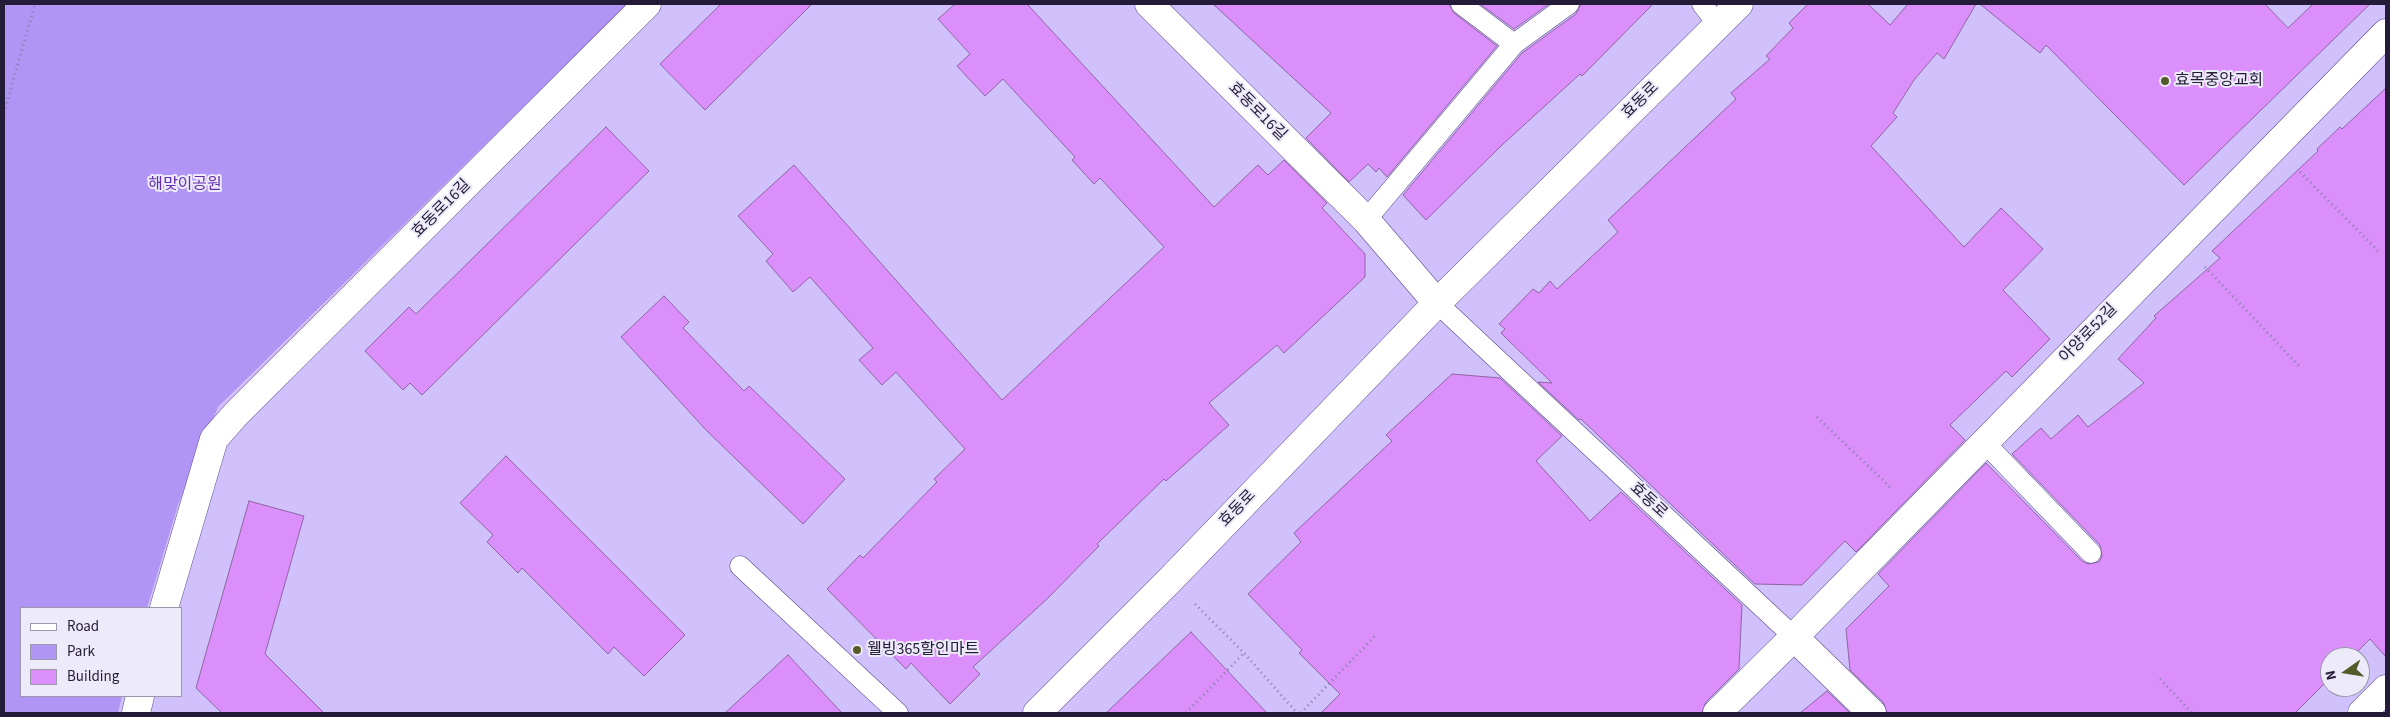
<!DOCTYPE html>
<html>
<head>
<meta charset="utf-8">
<style>
  body { margin:0 }
  #map { position:relative; width:2390px; height:717px; overflow:hidden; background:#d0c1fd; font-family:"Source Sans 3",sans-serif }
  canvas { display:block }
  .frame { position:absolute; inset:0; border:5px solid #231b37; pointer-events:none }
  .legend { position:absolute; left:20px; top:607px; width:162px; height:90px; box-sizing:border-box; background:#edeaf9; border:1px solid #9c97ab; margin:0; padding:6px 9px; list-style:none; font-size:15px; color:#231b37 }
  .legend li { display:flex; align-items:center; gap:10px; height:25px }
  .legend b { width:25px; border:1px solid #9c97ab }
  .north { position:absolute; left:2320px; top:647px; width:50px; height:50px; box-sizing:border-box; background:#edeaf9; border:1px solid #9c97ab; border-radius:50%; rotate:257deg; font-size:14px; font-weight:700; line-height:20px; text-align:center; color:#231b37 }
  .north::after { content:''; display:block; margin:auto; width:18px; height:22px; background:#545b29; clip-path:polygon(50% 0,100% 100%,50% 72%,0 100%) }
</style>
</head>
<body>
<div id="map">
<canvas width="2390" height="717"></canvas>
<div class="frame"></div>
<ul class="legend">
<li><b style="height:6px;background:#fff"></b>Road</li>
<li><b style="height:14px;background:#b095f5"></b>Park</li>
<li><b style="height:14px;background:#db8ffa"></b>Building</li>
</ul>
<div class="north">N</div>
</div>
<script>
const c = document.querySelector('canvas').getContext('2d');
c.lineJoin = 'round';
function fillPath(path, color) {
  c.fillStyle = color;
  c.fill(path, 'evenodd');
}
function poly(rows) {
  const path = new Path2D();
  for (const r of rows) {
    path.moveTo(r[0], r[1]);
    for (let i = 2; i < r.length; i += 2) path.lineTo(r[i], r[i + 1]);
  }
  return path;
}
function trace(path, color, width, dash) {
  c.strokeStyle = color;
  c.lineWidth = width;
  c.lineCap = dash ? 'butt' : 'round';
  c.setLineDash(dash || []);
  c.stroke(path);
}
function label(font, color, halo, rows, align = 'center') {
  c.font = font + ' "Source Sans 3","Noto Sans KR",sans-serif';
  c.lineWidth = 4;
  c.setLineDash([]);
  c.textBaseline = 'middle';
  c.strokeStyle = halo;
  c.fillStyle = color;
  for (const [text, x, y, turn = 0] of rows) {
    c.save();
    c.translate(x, y);
    c.rotate((+turn || 0) * Math.PI / 180);
    c.textAlign = isNaN(turn) ? turn : align;
    if (halo) c.strokeText(text, 0, 0);
    c.fillText(text, 0, 0);
    c.restore();
  }
}
fillPath(poly([
  [6,4,628,4,218,407,178,505,147,608,21,608,21,696,122,696,118,713,4,713,4,10]
]), '#b095f5');
const building = poly([
  [721,4,812,4,705,110,660,64,721,4],
  [955,4,1027,4,1214,207,1258,165,1268,175,1284,160,1327,203,1322,208,1365,254,1365,277,1284,353,1277,345,1209,403,1229,425,1166,481,1164,479,1097,544,1099,546,1048,598,973,667,980,674,950,704,911,663,906,669,827,589,860,555,863,558,937,482,934,479,965,449,896,372,882,385,859,360,873,348,810,277,793,292,766,261,773,254,738,216,794,165,1002,400,1164,247,1100,178,1094,184,1072,160,1075,157,1003,79,985,96,957,66,970,54,938,19,955,4],
  [1213,4,1449,4,1454,13,1497,46,1387,177,1379,168,1376,172,1368,164,1349,182,1306,138,1331,113,1213,4],
  [1480,4,1549,4,1514,29,1480,4],
  [1581,4,1653,4,1582,76,1580,74,1502,145,1426,220,1403,195,1522,53,1576,14,1581,4],
  [1808,4,1868,4,1890,25,1908,4,1976,4,1944,59,1937,53,1914,80,1893,113,1897,117,1871,146,1964,247,2001,208,2043,249,2003,290,2050,339,2012,377,2006,371,1950,425,1965,440,1856,552,1845,541,1802,585,1755,584,1581,419,1579,420,1538,382,1552,383,1501,333,1505,329,1499,324,1533,289,1539,293,1550,281,1557,289,1618,232,1608,220,1736,99,1731,93,1770,59,1766,56,1793,28,1789,23,1808,4],
  [1980,4,2265,4,2288,28,2313,4,2370,4,2184,185,2046,45,2040,53,1980,4],
  [2386,88,2386,657,2370,639,2352,657,2330,657,2330,678,2295,713,1887,713,1883,702,1850,670,1846,629,1889,586,1878,574,1986,463,2082,561,2088,564,2099,562,2102,556,2100,545,2012,454,2041,428,2051,439,2078,415,2088,427,2144,383,2118,359,2156,318,2154,316,2220,258,2212,251,2318,151,2317,149,2340,127,2342,129,2386,88],
  [606,127,649,171,422,395,410,383,403,390,365,351,409,307,416,314,606,127],
  [664,296,689,322,683,328,744,391,749,386,845,479,803,524,706,430,621,337,664,296],
  [1452,374,1500,378,1562,436,1536,461,1590,521,1621,492,1742,605,1739,669,1706,702,1702,713,1321,713,1340,694,1299,653,1302,650,1248,594,1301,542,1294,533,1392,441,1386,435,1452,374],
  [506,456,685,635,644,676,614,647,608,654,522,568,518,573,487,542,493,535,460,503,506,456],
  [249,501,304,516,265,654,324,713,222,713,196,688,249,501],
  [1191,632,1267,713,1106,713,1191,632],
  [788,655,842,713,725,713,788,655],
  [1827,691,1850,713,1800,713,1827,691]
]);
fillPath(building, '#db8ffa');
trace(building, '#9064a2', 1);
const service = poly([
  [1461,4,1514,44],
  [1702,4,1718,25],
  [1366,220,1514,44,1569,4],
  [1437,303,1794,637],
  [1984,442,2091,553],
  [740,566,898,713]
]);
const minor = poly([
  [1149,4,1366,220,1437,303],
  [164,608,214,439,236,414,647,4],
  [1794,637,1872,713],
  [136,713,140,696],
  [1717,713,1794,637,2386,33],
  [2362,713,2386,689]
]);
const secondary = poly([
  [1037,713,1170,580,1437,303,1739,4]
]);
trace(service, '#594587', 21);
trace(minor, '#594587', 29);
trace(secondary, '#594587', 29);
trace(poly([
  [4,113,35,4],
  [2300,172,2378,251],
  [2205,267,2299,366],
  [1817,417,1892,489],
  [1195,604,1244,653,1297,713],
  [2160,679,2192,713],
  [1186,713,1244,653],
  [1301,713,1375,636]
]), '#8a7ead', 3, [1, 4]);
trace(service, '#fff', 20);
trace(minor, '#fff', 28);
trace(secondary, '#fff', 28);
for (const [x, y, r, color] of [
  [2165,81,5,"#545b29"],
  [857,650,5,"#545b29"]
]) {
  const dot = new Path2D();
  dot.arc(x, y, r, 0, 2 * Math.PI);
  c.fillStyle = color;
  c.fill(dot);
  trace(dot, '#edeaf9', 2);
}
label('16px', '#231b37', '#edeaf9', [
  ["효목중앙교회",2175,81],
  ["웰빙365할인마트",867,650]
], 'left');
label('16px', '#231b37', '#edeaf9', [
  ["효동로",1641,101,-45],
  ["효동로16길",1257,112,45],
  ["효동로16길",442,209,-45],
  ["아양로52길",2089,334,-46],
  ["효동로",1648,501,43],
  ["효동로",1238,509,-46]
]);
label('16px', '#642eb4', '#edeaf9', [
  ["해맞이공원",185,185]
]);
</script>
</body>
</html>
